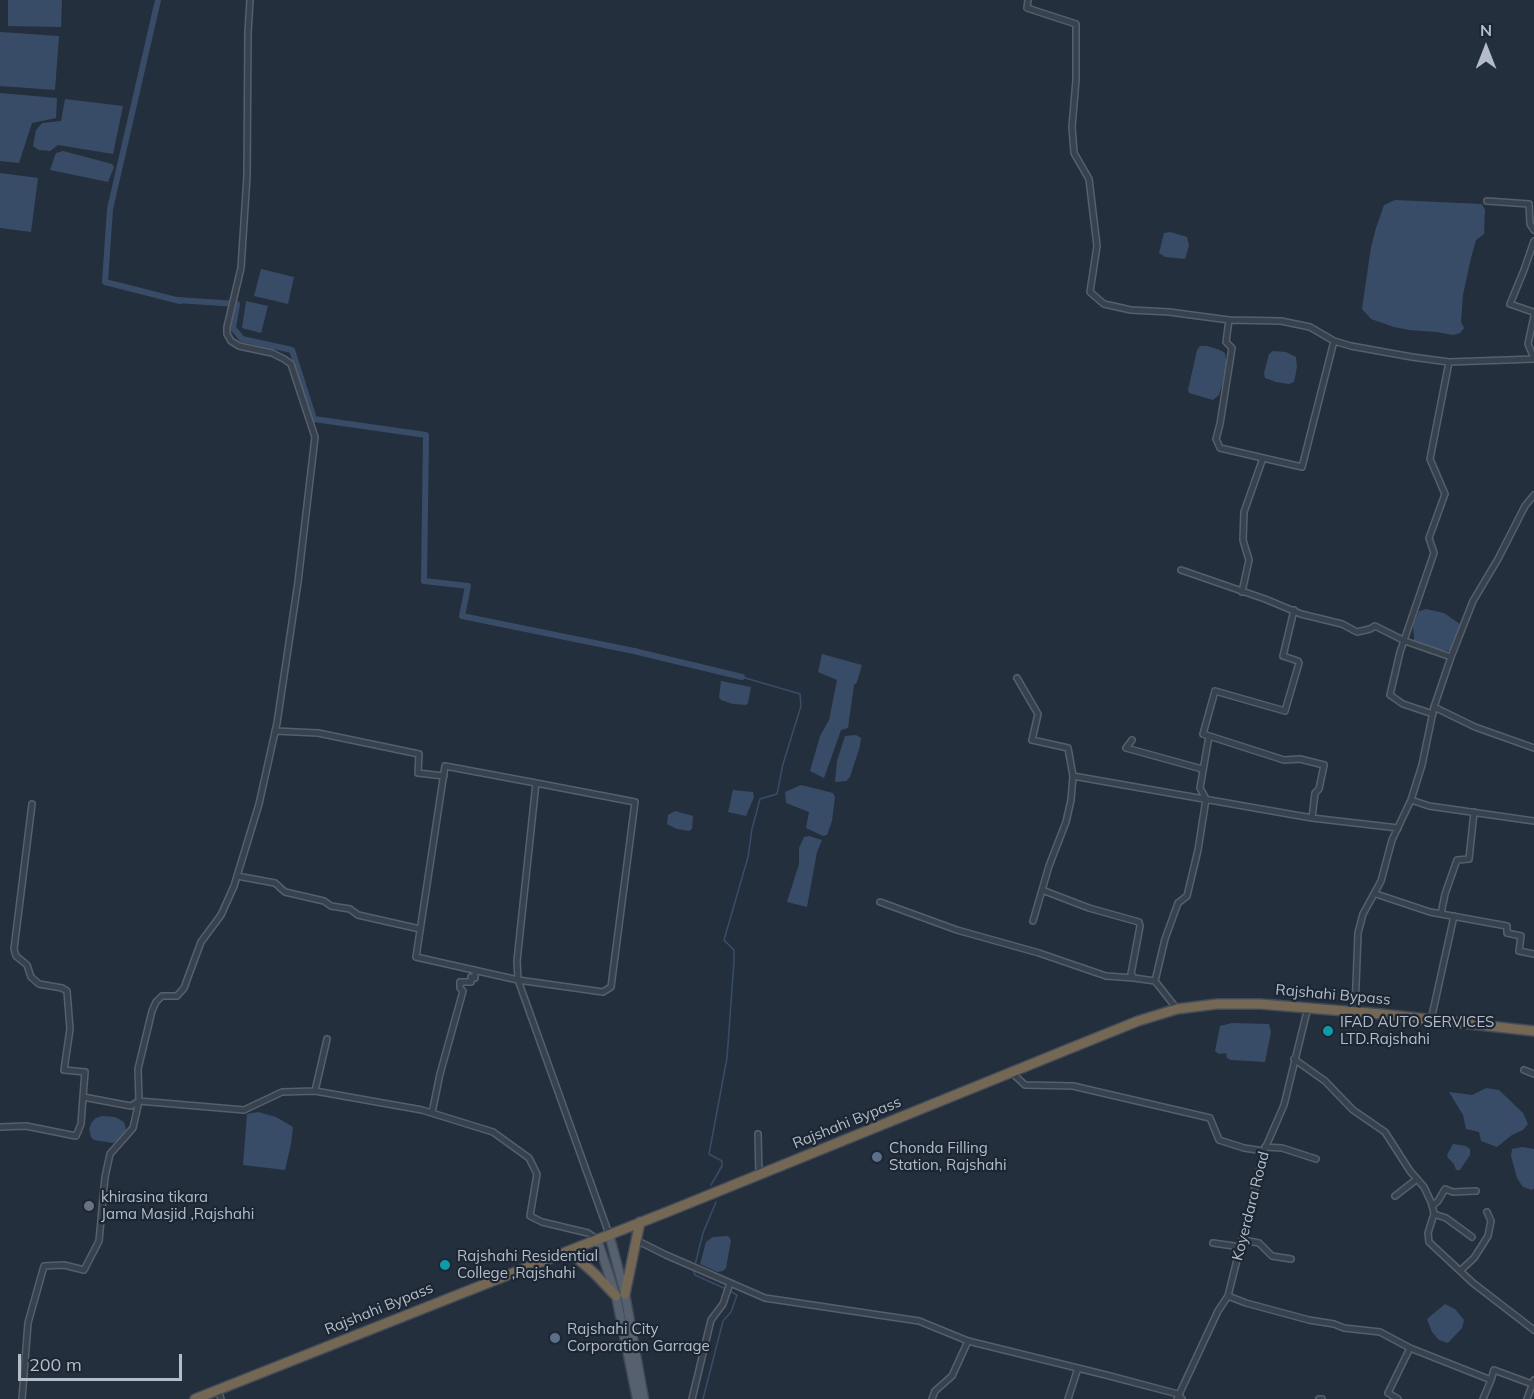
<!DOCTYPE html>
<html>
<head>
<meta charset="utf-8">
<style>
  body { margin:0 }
  #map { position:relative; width:1534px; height:1399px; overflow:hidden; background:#242f3e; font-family:Mulish,sans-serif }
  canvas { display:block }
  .north { position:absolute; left:1456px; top:18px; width:60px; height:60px; -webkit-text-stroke:4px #1d2633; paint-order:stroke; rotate:0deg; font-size:16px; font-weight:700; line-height:24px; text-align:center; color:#b4bcc9 }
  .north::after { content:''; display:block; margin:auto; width:21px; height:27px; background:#b4bcc9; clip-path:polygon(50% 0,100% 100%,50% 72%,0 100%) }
  .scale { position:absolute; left:18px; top:1354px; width:164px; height:27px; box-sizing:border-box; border:3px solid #b4bcc9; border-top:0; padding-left:8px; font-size:18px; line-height:21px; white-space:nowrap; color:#b4bcc9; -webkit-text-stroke:4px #1d2633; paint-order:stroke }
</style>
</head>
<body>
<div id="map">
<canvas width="1534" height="1399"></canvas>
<div class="north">N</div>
<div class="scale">200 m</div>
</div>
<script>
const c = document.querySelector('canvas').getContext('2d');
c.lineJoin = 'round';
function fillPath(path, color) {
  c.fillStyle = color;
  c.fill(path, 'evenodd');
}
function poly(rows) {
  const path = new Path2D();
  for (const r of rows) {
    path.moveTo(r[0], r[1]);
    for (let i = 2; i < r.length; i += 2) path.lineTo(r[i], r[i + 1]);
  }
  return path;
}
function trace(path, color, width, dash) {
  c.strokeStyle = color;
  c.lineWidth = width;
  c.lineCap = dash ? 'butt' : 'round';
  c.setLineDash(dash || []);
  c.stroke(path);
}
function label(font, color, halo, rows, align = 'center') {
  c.font = font + ' Mulish,sans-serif';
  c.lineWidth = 4.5;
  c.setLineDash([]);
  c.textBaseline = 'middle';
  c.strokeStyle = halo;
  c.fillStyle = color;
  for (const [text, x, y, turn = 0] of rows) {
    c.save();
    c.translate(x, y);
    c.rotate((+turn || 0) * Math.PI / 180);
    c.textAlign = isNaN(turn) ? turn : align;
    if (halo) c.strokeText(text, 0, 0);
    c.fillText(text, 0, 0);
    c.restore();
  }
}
fillPath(poly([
  [8,0,62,0,61,27,8,26],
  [0,32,59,36,55,90,0,86],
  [0,93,57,98,56,118,32,123,19,163,0,161],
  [65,99,123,106,113,154,58,145,50,151,39,150,33,146,36,130,42,123,61,121],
  [63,151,112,164,114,167,108,182,50,170,56,153],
  [0,173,38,178,31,232,0,228],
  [1395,200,1482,204,1485,210,1484,234,1476,240,1471,258,1463,295,1461,322,1464,328,1460,333,1453,335,1437,332,1409,330,1394,327,1371,319,1362,309,1371,247,1376,228,1384,205],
  [1170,232,1187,237,1189,246,1185,259,1165,257,1159,253,1164,233],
  [261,269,294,277,288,304,254,296],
  [246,301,268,306,261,333,242,328],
  [1200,346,1207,346,1220,350,1225,353,1226,359,1227,368,1219,395,1213,400,1189,393,1188,390,1197,350],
  [1273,351,1286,352,1296,357,1297,367,1294,382,1289,384,1276,382,1265,378,1264,373,1269,354],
  [1426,609,1444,613,1460,624,1452,648,1448,651,1434,649,1414,640,1413,625,1419,611],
  [822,654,862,665,857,682,854,685,848,728,841,730,824,778,810,771,820,736,829,720,837,680,818,672],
  [721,681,751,687,748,703,746,705,733,704,721,700,719,697],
  [856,735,861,738,860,746,850,777,846,781,835,782,837,761,845,736],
  [801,785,833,793,835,797,832,821,827,835,823,836,806,828,809,812,786,803,785,792],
  [733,790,753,792,754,797,746,816,728,812],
  [675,811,693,816,692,829,689,831,677,829,667,824,668,815],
  [809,836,822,840,817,852,807,907,787,902,799,864,799,848,804,837],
  [1232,1023,1269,1024,1271,1032,1265,1062,1231,1060,1227,1058,1226,1053,1219,1054,1215,1051,1220,1026],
  [1486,1088,1499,1090,1523,1113,1528,1124,1523,1130,1512,1135,1497,1147,1481,1141,1479,1132,1466,1129,1463,1115,1449,1092,1472,1095],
  [258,1112,276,1117,293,1127,291,1144,285,1170,243,1165,247,1114],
  [102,1116,115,1117,124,1122,126,1129,122,1138,113,1143,94,1140,91,1137,89,1129,92,1122,96,1118],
  [1453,1144,1466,1146,1470,1149,1470,1155,1460,1170,1456,1170,1454,1164,1448,1158,1447,1155],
  [1522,1147,1534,1149,1534,1188,1532,1190,1523,1187,1517,1178,1511,1156,1512,1149],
  [728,1236,731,1240,726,1268,723,1271,717,1272,700,1264,706,1242,713,1237],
  [1445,1304,1455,1309,1464,1320,1462,1328,1448,1343,1439,1340,1432,1332,1427,1319]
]), '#394c67');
trace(poly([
  [711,1185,722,1166,722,1161,709,1154,727,1058,734,961,734,950,724,940,748,857,752,829,760,799,777,794,783,764,801,706,800,694,742,677],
  [695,1265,703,1233,716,1202],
  [693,1269,695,1275,726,1289],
  [703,1399,723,1321,731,1312,737,1295,730,1291]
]), '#394c67', 1.5);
trace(poly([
  [158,0,110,209,105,282,180,301],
  [177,300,237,304,233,328,242,339,292,350,314,419,426,435,424,581,468,586,462,616,634,651,742,677]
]), '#394c67', 6);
const street = poly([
  [250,0,248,32,247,176,241,268,227,327,227,334,231,341,239,346,272,353,284,359,291,364,315,437,298,582,277,723,259,804,234,886,221,915,201,942,184,988,177,996,162,996,156,1002,152,1011,138,1069,139,1101,244,1110,282,1092,315,1091,422,1110,493,1132,529,1158,537,1174,530,1216,542,1222,588,1233,597,1239],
  [1028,0,1027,8,1076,24,1076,80,1072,127,1074,153,1089,179,1097,246,1090,292,1104,304,1131,310,1169,312,1229,320,1281,321,1310,327,1334,341,1351,346,1412,357,1449,362,1534,359],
  [1487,201,1529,204,1530,224,1534,230],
  [1534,241,1524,270,1510,304,1533,312,1534,315],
  [1534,316,1528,344,1534,358],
  [1229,320,1226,342,1232,348,1220,424,1216,439,1220,448,1302,467,1334,341],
  [1181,570,1265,599,1301,614,1342,624,1357,632,1370,629,1375,626,1405,641,1451,657],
  [1242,592,1249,560,1243,540,1244,512,1263,458],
  [1294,610,1283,656,1298,661,1299,663,1285,711,1215,691,1203,734,1284,760,1300,759,1324,765,1319,789,1315,793,1312,818],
  [1017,678,1038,714,1032,740,1068,748,1073,776],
  [1434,707,1475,727,1534,748],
  [1433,714,1403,704,1390,695,1400,652,1434,553,1429,538,1445,494,1430,459,1449,362],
  [275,731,318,733,419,754,418,773,444,776],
  [1132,740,1126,748,1202,769],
  [536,783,517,961,518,980,416,957,445,766,536,783,635,802,611,987,603,992,518,980,609,1234],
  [1411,800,1429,806,1534,821],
  [32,804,14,949,16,956,27,965,31,977,39,984,62,988,67,991,70,1029,64,1070,85,1072,83,1097],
  [237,876,275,883,285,892,324,901,331,906,350,909,358,915,420,929],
  [1042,890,1089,908,1139,922,1140,926,1131,974,1134,978,1155,981],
  [1376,894,1430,912,1507,926,1507,933,1521,936,1519,951,1534,954],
  [880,902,957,930,1039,953,1106,976,1134,978],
  [1441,914,1445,894,1457,860,1469,859,1474,812],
  [1033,921,1049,866,1066,822,1071,800,1073,776,1312,818,1398,828],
  [1177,1009,1155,981,1165,939,1178,903,1187,896,1198,850,1206,799,1200,788,1209,736],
  [1355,1011,1358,933,1363,914,1381,881,1392,840,1411,800,1422,765,1434,707,1451,657,1473,601,1498,559,1525,506,1534,495],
  [1431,1020,1454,916],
  [1294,1059,1325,1081,1353,1110,1385,1132,1410,1171,1424,1187,1432,1204,1434,1214,1428,1233,1429,1242,1473,1283,1534,1330],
  [1524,1070,1534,1074],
  [1011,1072,1025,1085,1073,1086,1210,1118,1219,1140,1244,1148,1264,1151],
  [315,1091,327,1039],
  [432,1113,440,1074,463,991,460,988,460,982,471,982,471,977,475,978,475,970],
  [0,1127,26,1126,76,1136,81,1124,83,1097,131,1106,139,1101],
  [758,1134,759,1175],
  [1265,1147,1282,1148,1316,1159],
  [1395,1196,1417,1179],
  [1432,1206,1438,1201,1445,1189,1453,1192,1476,1191],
  [1434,1214,1446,1218,1472,1237],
  [636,1240,666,1255,765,1298,919,1321,968,1341],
  [1243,1240,1259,1243,1272,1256,1291,1259],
  [1213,1243,1241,1247],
  [1460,1271,1474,1258,1488,1236,1491,1221,1487,1212],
  [1228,1296,1246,1303,1309,1320,1334,1324,1344,1328,1380,1332,1410,1348],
  [218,1390,221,1399],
  [22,1399,28,1323,44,1266,64,1265,84,1270,99,1241,105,1177,110,1154,133,1128,139,1101],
  [692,1399,711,1320,723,1304,730,1283],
  [932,1399,935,1391,952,1376,968,1341,1106,1375,1178,1394,1182,1399],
  [1068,1399,1078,1368],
  [1177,1399,1218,1311,1228,1296,1264,1151,1284,1105,1308,1007],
  [1319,1399,1322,1399],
  [1398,1399,1388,1393,1410,1348,1491,1380,1494,1370,1532,1384],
  [1483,1399,1491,1380],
  [1527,1399,1534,1380]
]);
const primary = poly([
  [609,1234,625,1294,644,1399],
  [597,1239,616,1296,637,1399]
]);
const highway = poly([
  [569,1251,595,1274,616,1296],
  [625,1294,640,1222],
  [195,1399,677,1208,1076,1046,1138,1021,1177,1009,1217,1004,1260,1004,1381,1014,1534,1031]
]);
trace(street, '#565f6c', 8);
trace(primary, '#414a57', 11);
trace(highway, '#434c59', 12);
trace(street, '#38414e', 5);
trace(primary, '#56606e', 8);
trace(highway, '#746855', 9);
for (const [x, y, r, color] of [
  [1328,1031,6,"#0f9aa8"],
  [877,1157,6,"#5c6f8a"],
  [89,1206,6,"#6b7280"],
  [445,1265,6,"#0f9aa8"],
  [555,1338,6,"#5c6f8a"]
]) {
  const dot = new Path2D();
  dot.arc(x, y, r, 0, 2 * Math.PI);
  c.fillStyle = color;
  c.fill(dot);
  trace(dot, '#1d2633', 2);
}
label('15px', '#b4bcc9', '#1d2633', [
  ["Rajshahi Bypass",1333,995,5],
  ["Rajshahi Bypass",847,1123,-22],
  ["Koyerdara Road",1251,1206,-76],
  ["Rajshahi Bypass",379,1309,-22]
]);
label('15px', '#b4bcc9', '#1d2633', [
  ["IFAD AUTO SERVICES",1340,1022],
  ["LTD.Rajshahi",1340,1039],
  ["Chonda Filling",889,1148],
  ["Station, Rajshahi",889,1165],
  ["khirasina tikara",101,1197],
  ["Jama Masjid ,Rajshahi",101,1214],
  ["Rajshahi Residential",457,1256],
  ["College ,Rajshahi",457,1273],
  ["Rajshahi City",567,1329],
  ["Corporation Garrage",567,1346]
], 'left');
</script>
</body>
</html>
